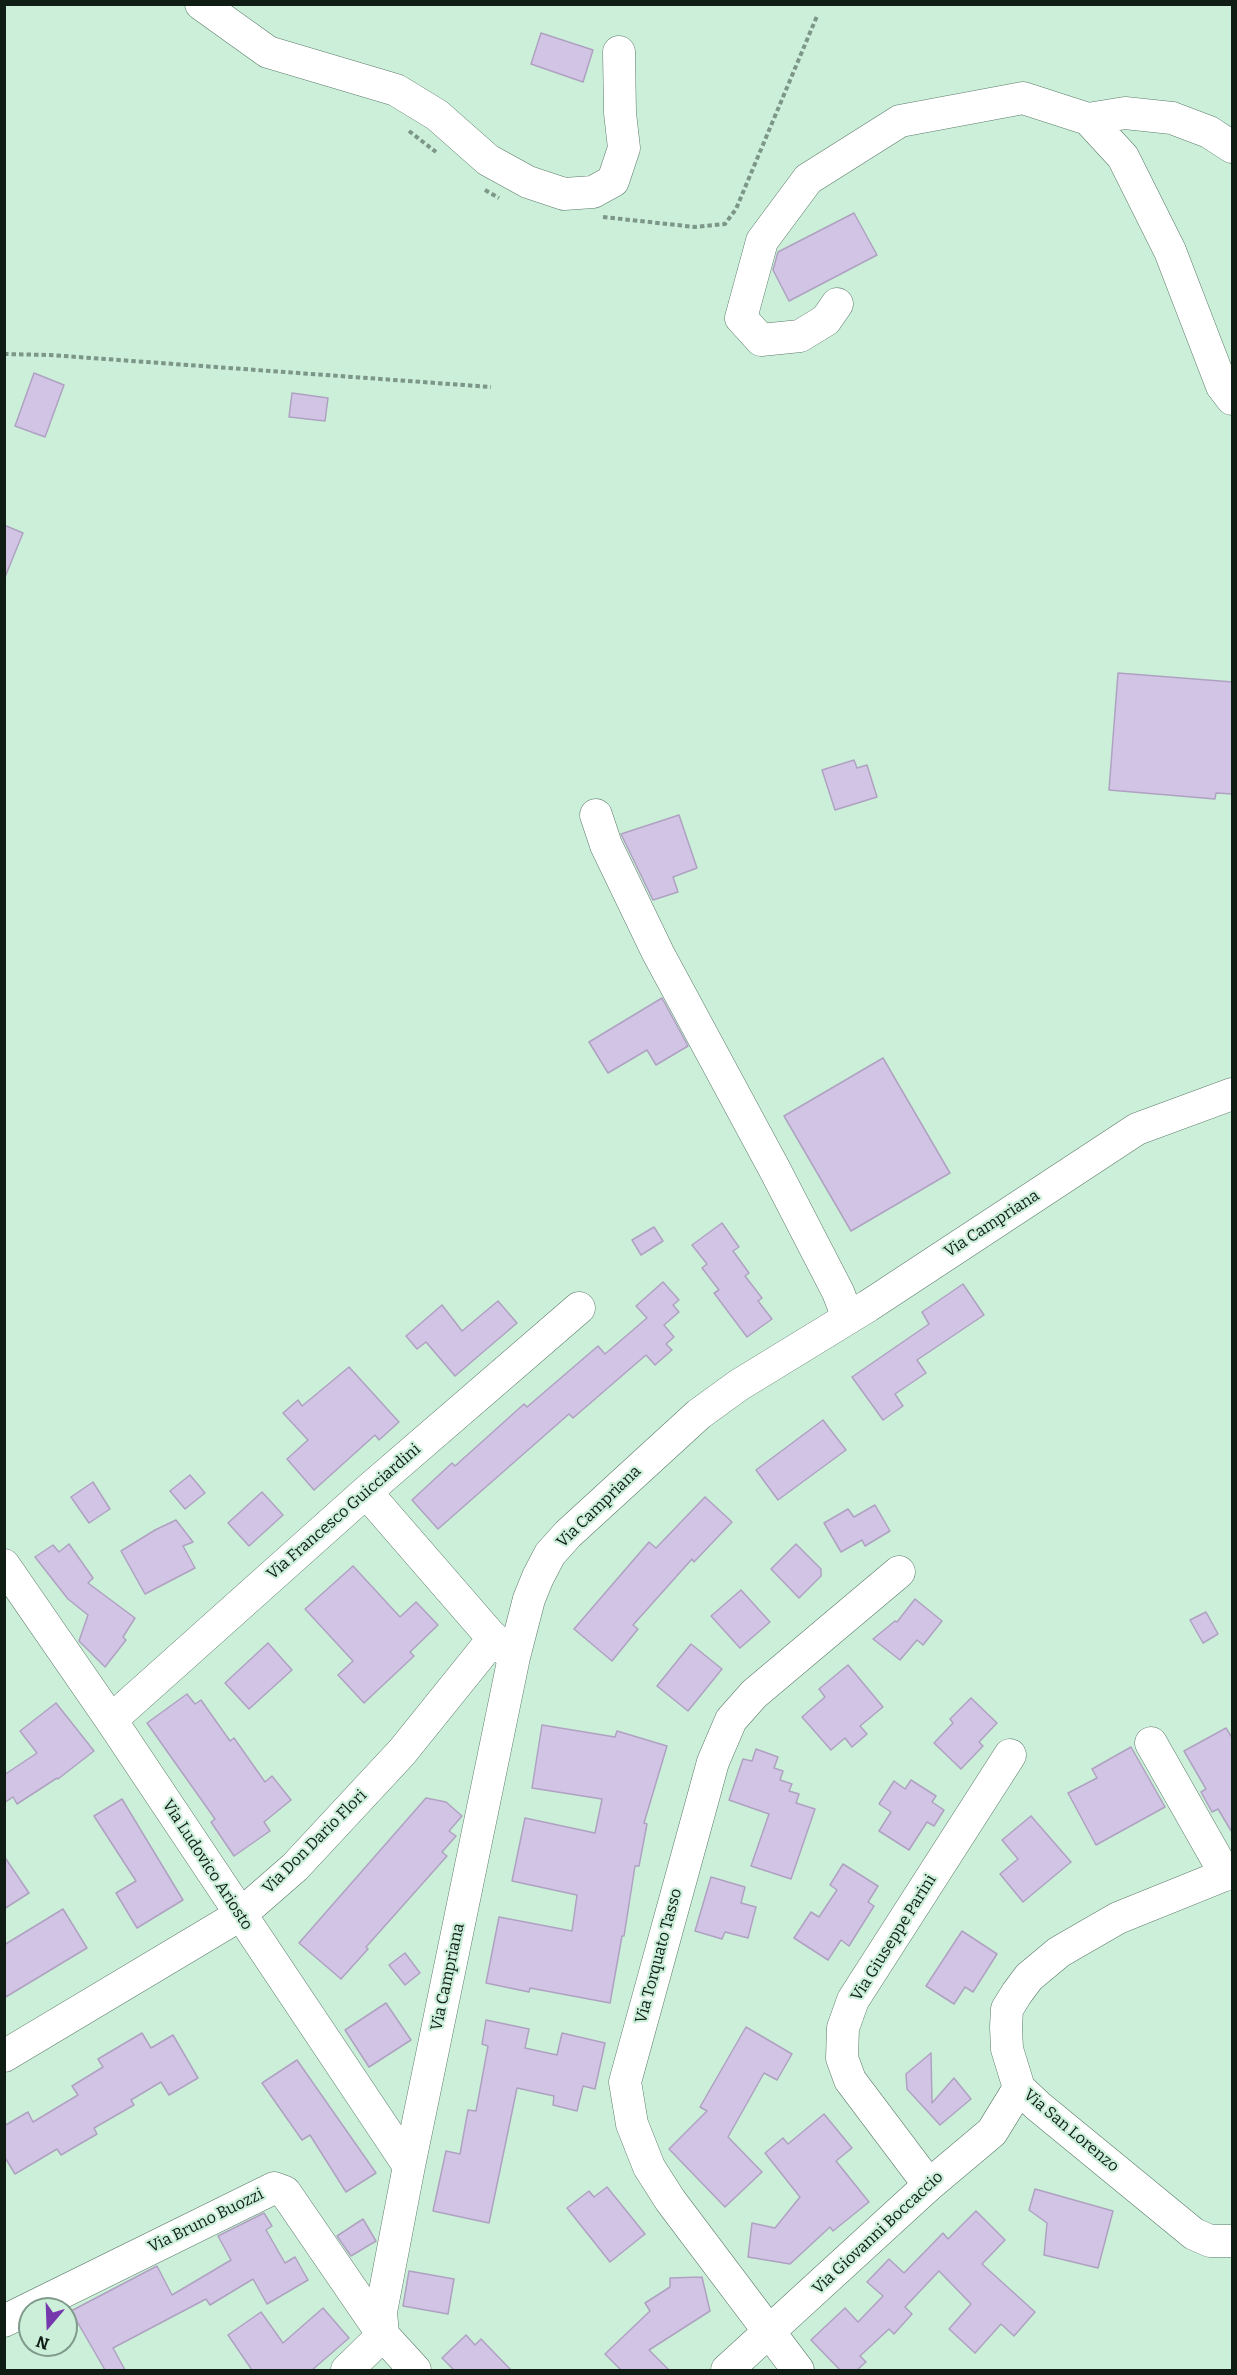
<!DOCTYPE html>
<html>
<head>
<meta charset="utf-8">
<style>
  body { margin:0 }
  #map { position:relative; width:1237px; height:2375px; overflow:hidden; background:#ccefda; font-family:Bitter,serif }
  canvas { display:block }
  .frame { position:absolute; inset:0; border:6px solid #0f1d15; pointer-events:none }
  .north { position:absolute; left:18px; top:2297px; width:60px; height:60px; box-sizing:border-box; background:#ccefda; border:2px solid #809b8b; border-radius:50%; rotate:199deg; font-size:16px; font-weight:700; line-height:24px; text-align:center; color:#0f1d15 }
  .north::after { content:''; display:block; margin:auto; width:21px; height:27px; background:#7638ad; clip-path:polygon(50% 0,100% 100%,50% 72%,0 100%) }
</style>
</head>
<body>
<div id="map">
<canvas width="1237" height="2375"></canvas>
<div class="frame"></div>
<div class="north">N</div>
</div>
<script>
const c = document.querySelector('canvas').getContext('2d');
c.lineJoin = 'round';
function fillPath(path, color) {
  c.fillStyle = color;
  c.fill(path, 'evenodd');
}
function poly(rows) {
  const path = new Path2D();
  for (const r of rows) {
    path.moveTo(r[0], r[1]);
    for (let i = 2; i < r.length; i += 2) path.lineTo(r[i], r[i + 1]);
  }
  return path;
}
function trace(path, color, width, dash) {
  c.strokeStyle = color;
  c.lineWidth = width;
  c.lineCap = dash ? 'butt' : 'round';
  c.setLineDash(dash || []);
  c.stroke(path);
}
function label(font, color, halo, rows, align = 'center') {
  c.font = font + ' Bitter,serif';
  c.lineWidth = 4.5;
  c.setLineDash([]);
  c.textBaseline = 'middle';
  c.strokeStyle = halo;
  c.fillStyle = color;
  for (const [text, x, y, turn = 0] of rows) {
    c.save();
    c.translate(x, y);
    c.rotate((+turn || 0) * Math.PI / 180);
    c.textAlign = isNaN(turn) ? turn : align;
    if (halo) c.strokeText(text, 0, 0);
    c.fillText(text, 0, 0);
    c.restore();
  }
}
const building = poly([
  [541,33,593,50,583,82,531,64,541,33],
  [854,213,877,255,789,301,773,270,778,252,854,213],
  [34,373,64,385,45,437,15,426,34,373],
  [292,393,328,398,325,421,289,417,292,393],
  [4,525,23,533,5,577,4,577,4,525],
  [1118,673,1233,682,1233,794,1216,793,1215,799,1109,790,1118,673],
  [854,760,857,768,867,765,877,797,835,810,822,770,854,760],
  [679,815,697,868,673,877,678,892,653,900,621,834,679,815],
  [662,998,688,1046,656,1065,647,1050,608,1073,589,1042,662,998],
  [883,1058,950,1173,851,1231,784,1116,883,1058],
  [722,1223,739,1247,733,1251,749,1273,745,1276,762,1298,758,1301,772,1319,747,1337,714,1293,719,1290,702,1268,707,1264,692,1245,722,1223],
  [654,1227,663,1241,641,1255,632,1240,654,1227],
  [663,1282,679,1300,673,1305,679,1312,664,1325,674,1337,666,1344,672,1350,655,1365,646,1355,573,1418,569,1414,438,1529,412,1500,452,1463,455,1466,524,1404,527,1407,598,1346,605,1354,647,1318,636,1306,663,1282],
  [963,1284,984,1315,917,1360,926,1373,895,1394,903,1406,883,1420,852,1377,929,1324,922,1312,963,1284],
  [498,1301,517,1323,455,1376,426,1342,417,1349,406,1336,442,1305,462,1331,498,1301],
  [349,1367,399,1422,379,1440,375,1435,314,1490,287,1459,308,1440,283,1413,298,1400,302,1406,349,1367],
  [823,1420,846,1450,778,1500,756,1470,823,1420],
  [190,1475,205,1493,185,1509,170,1491,190,1475],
  [93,1482,110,1509,89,1523,71,1497,93,1482],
  [262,1492,283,1515,249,1546,228,1523,262,1492],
  [705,1497,732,1522,694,1562,692,1559,633,1625,638,1629,612,1661,574,1629,649,1542,656,1548,705,1497],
  [875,1505,890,1531,865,1546,862,1540,841,1552,824,1523,848,1509,854,1517,875,1505],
  [176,1520,193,1542,183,1546,195,1568,145,1594,121,1551,155,1530,176,1520],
  [69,1544,93,1578,88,1583,135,1618,123,1637,126,1640,105,1667,79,1641,88,1615,68,1599,35,1557,53,1545,59,1552,69,1544],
  [796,1544,821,1569,821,1576,799,1598,771,1569,796,1544],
  [353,1566,400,1617,416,1602,438,1625,410,1652,414,1656,364,1703,338,1675,353,1661,305,1609,353,1566],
  [741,1590,770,1622,740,1648,711,1616,741,1590],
  [915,1599,942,1621,923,1645,917,1640,900,1660,873,1639,895,1621,897,1622,915,1599],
  [1206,1612,1218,1634,1203,1643,1190,1620,1206,1612],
  [268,1643,292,1670,249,1709,225,1683,268,1643],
  [691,1644,722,1669,688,1711,657,1686,691,1644],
  [848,1665,883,1707,860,1726,867,1734,852,1747,845,1738,831,1750,802,1717,825,1697,819,1689,848,1665],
  [187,1694,195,1704,201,1700,230,1741,234,1738,265,1782,272,1776,291,1800,264,1822,270,1831,234,1856,211,1822,215,1819,147,1723,187,1694],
  [971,1698,997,1723,979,1742,983,1746,961,1769,934,1743,953,1723,950,1719,971,1698],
  [56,1703,94,1751,58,1779,57,1778,17,1804,13,1797,4,1803,4,1775,37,1753,20,1731,56,1703],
  [542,1725,615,1737,617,1731,667,1746,644,1823,647,1824,639,1866,635,1866,624,1936,622,1936,610,2003,530,1988,529,1992,486,1983,499,1917,572,1931,577,1895,512,1881,525,1818,595,1833,602,1799,532,1788,542,1725],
  [1226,1728,1233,1739,1233,1834,1218,1809,1212,1812,1201,1792,1206,1789,1184,1751,1226,1728],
  [1131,1747,1165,1807,1096,1845,1068,1793,1097,1778,1092,1769,1131,1747],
  [756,1749,778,1757,774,1768,783,1771,780,1780,792,1784,789,1791,799,1794,796,1803,815,1809,791,1879,751,1866,769,1814,729,1800,743,1759,752,1761,756,1749],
  [911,1780,936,1796,932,1802,944,1810,934,1826,927,1822,909,1850,879,1831,891,1812,879,1804,894,1781,905,1789,911,1780],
  [426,1798,446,1802,462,1816,449,1831,456,1836,442,1852,447,1856,366,1947,368,1949,341,1979,299,1943,426,1798],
  [122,1799,183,1900,137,1928,116,1893,136,1881,94,1816,122,1799],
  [1031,1816,1071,1862,1023,1902,1000,1874,1018,1859,1002,1840,1031,1816],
  [4,1856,29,1893,4,1909,4,1856],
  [843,1864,878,1886,868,1902,874,1906,849,1946,841,1940,828,1960,794,1938,811,1912,819,1917,837,1890,830,1885,843,1864],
  [711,1877,745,1887,741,1903,756,1907,748,1938,725,1932,722,1939,695,1931,711,1877],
  [63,1909,87,1948,4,1998,4,1945,63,1909],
  [962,1931,997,1954,973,1992,965,1987,954,2004,926,1986,962,1931],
  [405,1953,420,1973,405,1985,389,1965,405,1953],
  [386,2003,411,2040,369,2067,345,2030,386,2003],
  [486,2020,529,2029,525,2048,557,2055,562,2033,605,2043,595,2089,583,2086,577,2111,553,2105,554,2096,517,2088,489,2223,433,2211,446,2151,460,2154,468,2110,476,2111,488,2046,482,2044,486,2020],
  [746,2027,792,2054,777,2080,764,2073,728,2137,762,2172,725,2207,669,2149,707,2111,700,2107,746,2027],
  [142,2033,151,2048,173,2035,198,2078,169,2095,161,2082,131,2100,134,2105,94,2128,97,2134,61,2155,57,2149,15,2174,4,2156,4,2126,28,2112,33,2122,78,2095,72,2086,103,2067,98,2059,142,2033],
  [931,2053,932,2103,954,2078,971,2099,940,2125,907,2089,906,2074,931,2053],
  [297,2060,376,2173,346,2192,310,2135,302,2140,262,2083,297,2060],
  [824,2114,852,2148,836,2161,869,2202,833,2231,830,2227,790,2264,748,2257,752,2223,775,2228,800,2197,765,2153,783,2138,788,2144,824,2114],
  [607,2187,645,2234,610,2262,567,2208,589,2191,594,2197,607,2187],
  [1035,2189,1113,2211,1098,2268,1044,2255,1047,2223,1029,2210,1035,2189],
  [976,2211,1005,2240,982,2264,1035,2312,1014,2336,1001,2324,975,2353,949,2329,971,2304,939,2271,905,2307,912,2314,894,2334,889,2329,860,2356,866,2362,857,2370,840,2370,811,2340,845,2308,858,2322,883,2296,867,2282,889,2259,904,2273,943,2233,948,2239,976,2211],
  [264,2213,272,2226,266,2230,285,2263,295,2257,308,2280,267,2304,253,2279,210,2305,206,2299,113,2348,125,2370,105,2370,71,2311,157,2266,172,2295,231,2260,218,2236,264,2213],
  [363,2219,376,2241,351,2256,337,2236,363,2219],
  [409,2271,454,2279,448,2314,403,2306,409,2271],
  [702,2277,710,2311,649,2350,669,2370,621,2370,605,2354,650,2311,645,2303,670,2287,670,2278,702,2277],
  [323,2308,349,2338,312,2370,252,2370,228,2335,261,2312,283,2343,323,2308],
  [466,2335,475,2345,481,2339,511,2370,454,2370,442,2358,466,2335]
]);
fillPath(building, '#d2c4e5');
trace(building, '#afa2c1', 1.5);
const minor = poly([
  [201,4,268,52,396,90,437,115,488,160,528,182,564,194,593,192,613,181,624,148,620,113,619,52],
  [1088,119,1125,113,1172,118,1209,132,1232,147],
  [837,304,826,320,800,336,761,340,741,318,762,241,808,179,900,121,1023,98,1088,119,1123,157,1170,251,1222,386,1232,399],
  [596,815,606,845,658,953,775,1170,838,1292,848,1318],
  [366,1492,490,1635,508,1652],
  [4,1565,111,1720,409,2166],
  [111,1720,366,1492,579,1308],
  [1151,1743,1226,1875],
  [1232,1872,1118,1918,1059,1952,1029,1977,1017,1993,1007,2009,1006,2027,1007,2049,1019,2088,1038,2106,1194,2234,1210,2241,1232,2241],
  [4,2056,240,1915,295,1867,402,1752,493,1639],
  [929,2185,850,2080,842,2058,843,2028,853,2000,1010,1755],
  [4,2321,274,2188,285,2192,383,2335,415,2370],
  [383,2335,381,2312,409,2166,514,1657,529,1599,538,1577,550,1554,568,1534,699,1414,739,1385,868,1306,1137,1129,1232,1094],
  [347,2370,383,2335],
  [727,2370,929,2185,992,2132,1019,2088],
  [798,2370,670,2200,649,2167,632,2124,625,2082,713,1762,731,1720,754,1694,899,1572]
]);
trace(minor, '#5b7b69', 33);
trace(poly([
  [409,131,436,152],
  [485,190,499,198],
  [603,217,695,227,725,224,736,209,817,16],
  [4,354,50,355,491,387]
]), '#7c9687', 4, [4.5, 3]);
trace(minor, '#fff', 32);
label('16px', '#0f1d15', '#ccefda', [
  ["Via Campriana",992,1224,-33],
  ["Via Campriana",599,1507,-44],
  ["Via Francesco Guicciardini",344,1512,-41],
  ["Via Don Dario Flori",315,1842,-45],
  ["Via Ludovico Ariosto",207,1865,57],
  ["Via Giuseppe Parini",894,1938,-58],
  ["Via Torquato Tasso",659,1956,-75],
  ["Via Campriana",448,1977,-78],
  ["Via San Lorenzo",1071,2131,40],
  ["Via Bruno Buozzi",206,2221,-26],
  ["Via Giovanni Boccaccio",878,2233,-43]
]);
</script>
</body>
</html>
